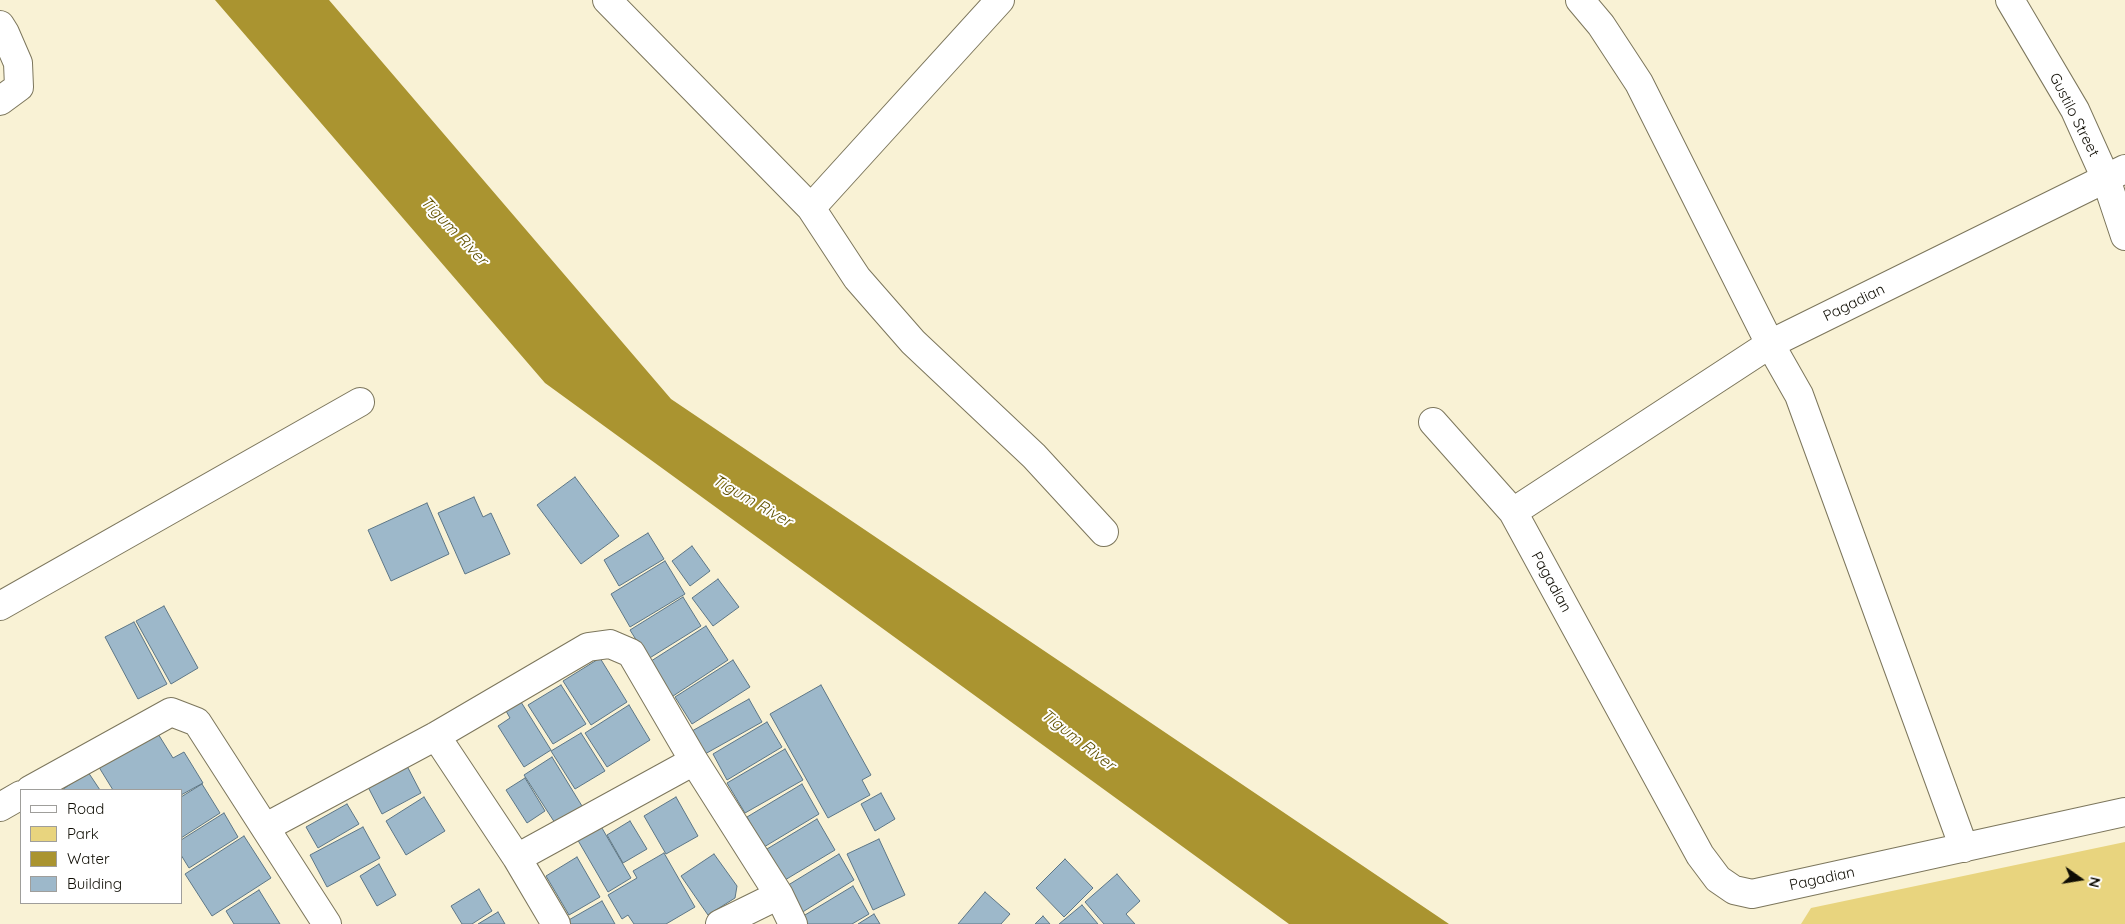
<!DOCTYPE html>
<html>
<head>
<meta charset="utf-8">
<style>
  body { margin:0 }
  #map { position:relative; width:2125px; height:924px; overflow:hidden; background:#f9f2d5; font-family:Quicksand,sans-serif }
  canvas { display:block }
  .legend { position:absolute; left:20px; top:789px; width:162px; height:115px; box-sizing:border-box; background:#fff; border:1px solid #9f9e9b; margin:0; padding:6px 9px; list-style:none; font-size:15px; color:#0f0d04 }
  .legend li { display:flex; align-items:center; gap:10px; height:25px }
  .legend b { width:25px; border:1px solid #9f9e9b }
  .north { position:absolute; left:2055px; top:854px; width:50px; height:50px; -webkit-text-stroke:4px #fff; paint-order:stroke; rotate:103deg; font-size:14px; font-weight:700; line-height:20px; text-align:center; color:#0f0d04 }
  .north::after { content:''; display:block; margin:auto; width:18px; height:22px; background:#0f0d04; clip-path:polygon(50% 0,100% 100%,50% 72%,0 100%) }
</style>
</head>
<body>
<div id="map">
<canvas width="2125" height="924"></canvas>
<ul class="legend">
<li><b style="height:6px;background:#fff"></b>Road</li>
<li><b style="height:14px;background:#e8d47e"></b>Park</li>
<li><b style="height:14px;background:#aa9430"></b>Water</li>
<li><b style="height:14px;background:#9db8ca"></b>Building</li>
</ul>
<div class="north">N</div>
</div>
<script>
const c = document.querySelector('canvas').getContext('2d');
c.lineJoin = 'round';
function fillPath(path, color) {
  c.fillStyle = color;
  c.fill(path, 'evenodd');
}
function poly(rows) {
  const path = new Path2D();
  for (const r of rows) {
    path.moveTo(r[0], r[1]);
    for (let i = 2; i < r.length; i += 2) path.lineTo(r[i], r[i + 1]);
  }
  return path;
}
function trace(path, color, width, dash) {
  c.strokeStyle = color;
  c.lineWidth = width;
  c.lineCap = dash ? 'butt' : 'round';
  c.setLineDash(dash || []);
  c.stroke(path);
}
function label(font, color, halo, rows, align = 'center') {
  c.font = font + ' Quicksand,sans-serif';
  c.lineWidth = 4;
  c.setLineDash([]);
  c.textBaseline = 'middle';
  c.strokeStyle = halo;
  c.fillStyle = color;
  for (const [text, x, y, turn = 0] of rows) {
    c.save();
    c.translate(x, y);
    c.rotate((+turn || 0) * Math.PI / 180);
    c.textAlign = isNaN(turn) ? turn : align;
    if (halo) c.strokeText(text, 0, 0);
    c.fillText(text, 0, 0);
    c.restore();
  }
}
fillPath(poly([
  [2125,842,2125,924,1801,924,1811,908]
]), '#e8d47e');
fillPath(poly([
  [215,0,329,0,671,399,1449,924,1289,924,545,383]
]), '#aa9430');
const building = poly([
  [575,477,619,536,581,564,537,505,575,477],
  [474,497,483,517,491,513,510,554,465,574,438,513,474,497],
  [427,503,449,554,391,581,368,530,427,503],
  [648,533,664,559,619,586,604,560,648,533],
  [692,546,710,571,690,586,672,561,692,546],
  [665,561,685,594,630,627,611,594,665,561],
  [718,579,739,607,713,626,692,598,718,579],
  [683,597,701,626,648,659,630,630,683,597],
  [164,606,198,668,171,684,136,621,164,606],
  [134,622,167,684,138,699,105,637,134,622],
  [706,626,728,660,670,698,648,663,706,626],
  [600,658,627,702,591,725,563,681,600,658],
  [733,660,750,687,692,724,675,697,733,660],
  [561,685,586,724,553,744,528,705,561,685],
  [821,685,871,775,862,780,870,795,828,818,770,714,821,685],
  [749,699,762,722,705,754,692,731,749,699],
  [521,702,551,750,524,767,498,726,510,718,506,711,521,702],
  [629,705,650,740,607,767,585,733,629,705],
  [767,722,782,747,727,780,713,754,767,722],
  [155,729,173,758,184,752,203,783,181,795,181,790,113,790,97,764,155,729],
  [581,733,605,771,575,789,551,751,581,733],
  [785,749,803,780,745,813,727,783,785,749],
  [552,757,582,806,555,823,524,775,552,757],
  [407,766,421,793,382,814,368,787,407,766],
  [88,772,100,790,62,790,88,772],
  [525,778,545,811,527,823,506,790,525,778],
  [202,784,220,813,181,838,181,797,202,784],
  [802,784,819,814,764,847,747,817,802,784],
  [881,793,895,819,875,831,861,804,881,793],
  [424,797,445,831,406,855,386,821,424,797],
  [676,797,698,836,666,854,644,816,676,797],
  [347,804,359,824,318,848,306,827,347,804],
  [224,813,238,837,189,868,181,855,181,840,224,813],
  [817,819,835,850,785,880,767,849,817,819],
  [630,821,647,849,623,863,607,835,630,821],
  [599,823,631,878,608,892,576,837,599,823],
  [363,827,380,858,327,887,310,855,363,827],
  [244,836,271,878,212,916,185,874,244,836],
  [879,839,905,895,873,910,847,854,879,839],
  [664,853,695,907,666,924,634,924,628,915,622,919,608,895,637,878,633,871,664,853],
  [714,854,737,886,735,898,708,915,681,876,714,854],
  [839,854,854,880,801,913,785,887,839,854],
  [577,857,600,897,569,915,546,876,577,857],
  [1065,859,1093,888,1064,917,1036,888,1065,859],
  [379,864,396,895,377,906,360,876,379,864],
  [1117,874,1140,901,1126,914,1135,924,1104,924,1085,902,1117,874],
  [853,886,869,914,852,924,804,924,800,918,853,886],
  [479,889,492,911,472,924,462,924,451,906,479,889],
  [259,890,280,924,234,924,226,911,259,890],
  [985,892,1010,914,1001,924,958,924,985,892],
  [602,901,615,924,568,924,567,921,602,901],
  [1082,905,1098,924,1059,924,1082,905],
  [498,912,505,924,478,924,498,912],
  [874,914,880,924,858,924,874,914],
  [1043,916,1050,924,1035,924,1043,916]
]);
fillPath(building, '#9db8ca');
trace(building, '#5d7686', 1);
const minor = poly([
  [607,0,811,208,857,278,913,342,1034,456,1104,532],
  [1580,0,1601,25,1639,83,1770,344,1799,395,1964,848],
  [0,25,5,33,18,63,19,87,0,101],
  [2125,169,1770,344,1513,512,1700,855,1718,879,1734,890,1752,894,2125,812],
  [811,208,1000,0],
  [1433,422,1513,512],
  [0,606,360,402],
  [436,736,517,858,556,924],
  [30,790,171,712,197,722,327,924],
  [0,807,21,795],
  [266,827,436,736,588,647,610,644,631,653,694,761,779,895,793,924],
  [517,858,694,761],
  [720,924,779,895]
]);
const tertiary = poly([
  [2010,0,2075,110,2106,179,2125,236]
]);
trace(minor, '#7c765c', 30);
trace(tertiary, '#7c765c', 30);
trace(minor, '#fff', 28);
trace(tertiary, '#fff', 28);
label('15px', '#0f0d04', '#fff', [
  ["Gustilo Street",2074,115,63],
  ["Pagadian",1854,303,-26],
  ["Pagadian",1551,582,61],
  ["Pagadian",1822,879,-12]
]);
label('italic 16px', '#615202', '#fff', [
  ["Tigum River",454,231,46],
  ["Tigum River",752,501,30],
  ["Tigum River",1078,740,38]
]);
</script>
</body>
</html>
